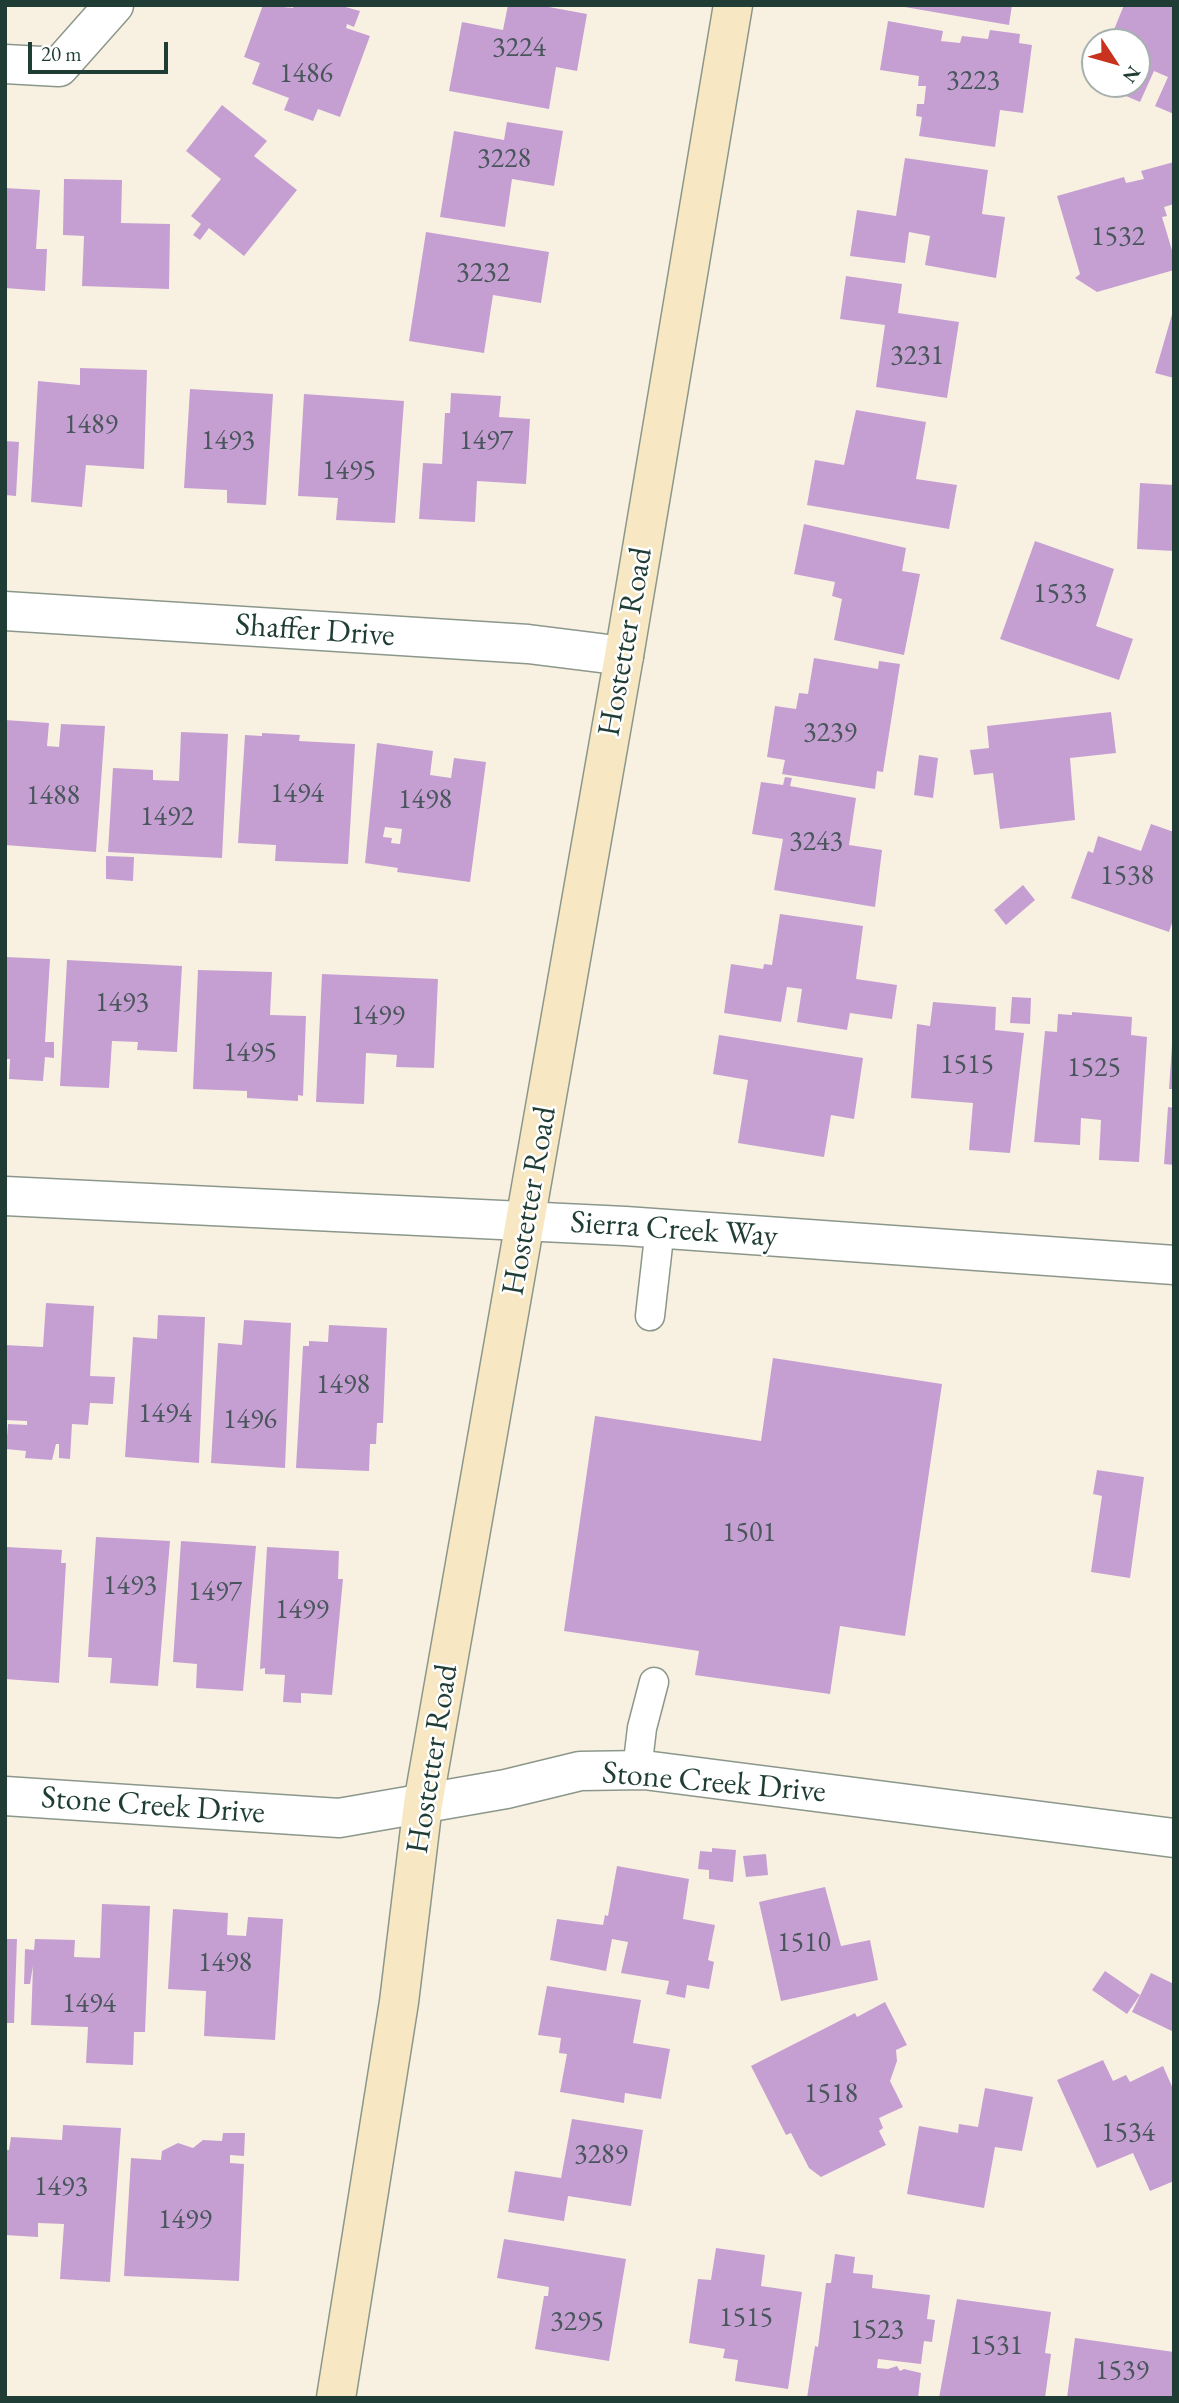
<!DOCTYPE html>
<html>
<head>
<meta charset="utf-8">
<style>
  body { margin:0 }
  #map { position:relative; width:1179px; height:2403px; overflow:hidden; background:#f8f1e2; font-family:"EB Garamond",serif }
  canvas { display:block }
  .frame { position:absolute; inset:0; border:7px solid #1f3d34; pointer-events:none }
  .north { position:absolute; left:1081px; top:28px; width:70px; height:70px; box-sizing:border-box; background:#fff; border:2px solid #a5b1ae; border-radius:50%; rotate:126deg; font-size:19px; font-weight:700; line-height:28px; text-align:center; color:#1f3d34 }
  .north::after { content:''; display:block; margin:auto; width:24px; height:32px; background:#c8321e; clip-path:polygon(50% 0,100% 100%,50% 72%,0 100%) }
  .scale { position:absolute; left:28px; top:42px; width:140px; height:32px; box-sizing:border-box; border:4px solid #1f3d34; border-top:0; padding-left:9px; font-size:21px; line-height:24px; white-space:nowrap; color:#1f3d34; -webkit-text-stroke:5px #fff; paint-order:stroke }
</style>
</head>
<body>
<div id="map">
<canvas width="1179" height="2403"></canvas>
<div class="frame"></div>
<div class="north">N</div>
<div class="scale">20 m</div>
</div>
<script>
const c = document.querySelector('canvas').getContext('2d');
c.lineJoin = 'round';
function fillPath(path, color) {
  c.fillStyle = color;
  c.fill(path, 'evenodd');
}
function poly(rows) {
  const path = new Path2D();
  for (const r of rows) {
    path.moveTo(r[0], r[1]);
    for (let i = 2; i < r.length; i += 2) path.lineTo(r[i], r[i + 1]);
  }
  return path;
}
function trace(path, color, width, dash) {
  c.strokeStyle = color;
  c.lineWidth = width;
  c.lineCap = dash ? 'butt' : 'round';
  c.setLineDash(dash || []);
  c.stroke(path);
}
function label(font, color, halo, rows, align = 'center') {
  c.font = font + ' "EB Garamond",serif';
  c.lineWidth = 5;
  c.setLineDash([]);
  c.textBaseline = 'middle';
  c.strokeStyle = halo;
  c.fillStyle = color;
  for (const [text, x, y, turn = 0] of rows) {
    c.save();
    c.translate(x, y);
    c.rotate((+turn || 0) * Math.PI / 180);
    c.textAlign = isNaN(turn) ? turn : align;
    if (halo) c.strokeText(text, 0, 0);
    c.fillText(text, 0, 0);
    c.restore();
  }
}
fillPath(poly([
  [263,5,293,8,294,5,338,5,360,11,354,27,347,24,346,28,370,36,340,117,318,109,313,121,284,110,289,98,252,84,260,63,244,57],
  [508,5,538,5,587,14,577,71,556,67,549,109,449,91,462,22,503,30],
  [893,5,1012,5,1009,25],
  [1124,5,1174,5,1174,114,1155,106,1168,77,1154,71,1140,102,1098,84,1137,84,1137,42,1109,42],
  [888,21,943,31,941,41,960,43,962,36,988,39,990,30,1020,34,1019,43,1032,45,1023,113,1000,110,995,147,919,136,922,117,916,116,917,104,924,104,926,86,918,86,919,76,880,70],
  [222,105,267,141,254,156,297,190,244,256,209,228,200,240,193,235,201,224,191,216,221,179,186,151],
  [507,122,563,131,554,186,512,179,505,227,440,217,454,131,504,140],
  [905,158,988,170,982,214,1005,217,996,278,925,265,930,236,909,232,905,263,850,256,857,210,896,216],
  [1174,162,1174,204,1164,207,1167,216,1162,217,1174,257,1174,270,1097,292,1075,278,1080,274,1057,196,1124,177,1126,183,1144,179,1141,171],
  [64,179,122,180,121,223,170,224,169,289,82,286,84,236,63,235],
  [5,188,40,190,36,249,47,249,45,291,5,288],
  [426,232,549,252,541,303,493,295,484,353,409,341],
  [846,276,902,284,898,313,959,322,947,398,876,387,885,325,840,319],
  [1173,311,1174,312,1174,378,1155,373],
  [80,368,147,370,144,469,86,465,82,507,31,502,38,381,80,385],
  [190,389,273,394,266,505,227,503,227,490,184,488],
  [451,393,501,396,499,417,530,419,526,484,477,481,475,522,419,519,423,463,442,464,445,413,450,413],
  [304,394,404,401,395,523,336,520,338,498,298,496],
  [856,410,926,422,916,479,957,485,949,529,807,505,815,460,844,465],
  [5,441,19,442,16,496,5,495],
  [1140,483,1174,485,1174,551,1137,549],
  [804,524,906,548,902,571,920,574,904,655,834,640,842,599,832,596,835,582,794,574],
  [1035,541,1114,569,1096,626,1133,639,1119,680,1000,639],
  [814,658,878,669,879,661,900,664,883,772,877,771,875,789,782,774,785,760,767,757,775,706,796,709,799,693,808,694],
  [1111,712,1116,753,1070,758,1075,820,1000,829,993,773,974,775,970,750,989,748,987,726],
  [5,720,49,723,47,746,59,747,61,724,105,726,96,852,5,845],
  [181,732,228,734,222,858,108,852,113,768,153,770,153,780,179,781],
  [262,733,300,735,299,741,355,744,348,864,275,861,276,845,238,843,245,735,262,736],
  [377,743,433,751,430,775,451,778,454,758,486,762,470,882,397,872,398,868,365,863],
  [385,827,402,829,400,844,391,843,392,838,383,837],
  [919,755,938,758,933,798,914,795],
  [785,777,792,778,790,786,856,798,849,845,882,850,875,907,774,890,783,839,752,834,761,782,783,785],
  [1151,824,1174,832,1174,917,1169,932,1071,898,1088,851,1093,853,1098,836,1141,851],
  [106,856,134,857,133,881,106,879],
  [1023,885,1035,900,1006,925,994,910],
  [780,914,863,926,856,979,897,985,892,1019,850,1013,847,1030,797,1022,802,989,787,987,781,1022,724,1013,731,964,763,969,764,964,772,965],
  [5,957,50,959,45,1042,54,1042,54,1058,45,1057,43,1081,9,1079,10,1059,5,1059],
  [67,960,182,966,177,1052,137,1050,138,1042,112,1041,109,1088,60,1086],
  [198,970,272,972,270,1015,306,1016,303,1096,298,1095,298,1101,247,1098,247,1091,193,1089],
  [322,974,438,979,434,1068,396,1067,397,1055,366,1053,364,1104,316,1102],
  [1012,997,1031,998,1030,1024,1010,1023],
  [933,1002,996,1007,995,1030,1024,1033,1010,1153,969,1150,973,1103,911,1098,917,1024,930,1026],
  [1072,1012,1132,1017,1131,1035,1147,1037,1139,1162,1099,1160,1101,1120,1081,1118,1080,1145,1034,1142,1045,1031,1057,1032,1058,1014,1072,1015],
  [719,1035,863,1058,854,1119,831,1115,824,1157,738,1143,748,1080,713,1074],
  [1172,1045,1174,1045,1174,1089,1169,1089],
  [1168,1107,1174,1108,1174,1165,1164,1164],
  [46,1303,94,1306,90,1376,115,1377,113,1404,90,1403,88,1425,72,1424,70,1459,59,1458,59,1444,56,1444,52,1460,25,1458,26,1451,6,1449,8,1424,27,1425,27,1421,5,1420,5,1345,43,1347],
  [158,1315,205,1317,199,1463,125,1457,133,1337,157,1339],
  [244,1320,291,1323,285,1468,211,1463,218,1343,242,1345],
  [329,1325,387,1328,383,1423,377,1423,376,1444,370,1444,369,1471,296,1468,303,1346,309,1346,309,1341,328,1342],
  [773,1358,942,1384,905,1636,840,1626,830,1694,695,1675,699,1651,564,1631,595,1416,761,1441],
  [1097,1470,1144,1477,1130,1578,1091,1572,1102,1496,1093,1494],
  [96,1537,170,1541,158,1686,110,1683,112,1658,88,1657],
  [181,1541,256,1546,243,1691,196,1688,197,1664,173,1662],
  [6,1547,62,1550,61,1563,66,1563,59,1683,5,1679],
  [267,1547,339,1551,338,1579,343,1579,332,1695,301,1693,301,1703,283,1702,285,1675,265,1674,265,1668,260,1669],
  [712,1848,736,1850,733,1882,709,1879,709,1870,698,1869,700,1851,712,1852],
  [766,1854,768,1875,746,1877,743,1856],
  [617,1866,689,1879,683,1919,715,1925,708,1960,714,1962,709,1989,687,1985,685,1998,666,1994,669,1981,621,1973,628,1942,612,1939,606,1971,550,1960,557,1919,603,1925,605,1915,608,1916],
  [825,1887,841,1946,870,1940,878,1980,781,2001,759,1902],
  [102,1904,150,1906,145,2032,134,2032,133,2065,86,2063,88,2027,31,2025,33,1966,30,1984,24,1984,25,1949,34,1950,35,1939,75,1940,74,1957,100,1958],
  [173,1909,228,1913,227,1935,246,1936,248,1917,283,1919,275,2040,204,2036,206,1991,168,1989],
  [5,1939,17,1939,14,2023,5,2023],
  [1105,1971,1140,1995,1127,2014,1092,1990],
  [1151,1973,1174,1984,1174,2032,1132,2012],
  [547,1986,641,2000,633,2043,670,2049,661,2099,625,2093,624,2103,560,2092,567,2054,559,2053,561,2038,538,2035],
  [885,2002,907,2045,896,2050,897,2061,890,2081,903,2107,879,2118,883,2128,879,2131,886,2145,821,2177,809,2168,791,2133,786,2135,751,2066,855,2013,857,2017],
  [1103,2060,1113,2081,1126,2075,1130,2082,1163,2066,1174,2091,1174,2181,1150,2191,1133,2153,1097,2168,1057,2080],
  [985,2088,1033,2097,1022,2151,995,2147,984,2208,907,2194,919,2126,958,2133,959,2124,978,2127],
  [572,2119,643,2130,631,2206,568,2196,564,2221,508,2212,515,2171,561,2178],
  [63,2125,121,2128,110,2282,60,2279,64,2224,38,2223,38,2237,5,2235,5,2150,9,2150,11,2137,62,2140],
  [223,2133,245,2133,244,2156,230,2155,230,2163,244,2164,239,2281,124,2276,131,2158,161,2160,162,2151,178,2143,193,2148,203,2140,222,2141],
  [504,2239,626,2259,609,2361,535,2349,544,2296,548,2296,549,2287,497,2278],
  [716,2248,765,2255,761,2286,802,2292,788,2389,735,2381,738,2360,723,2358,725,2349,689,2343,698,2279,711,2280],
  [835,2254,855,2257,853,2273,873,2275,872,2288,930,2295,927,2319,935,2320,932,2342,924,2341,921,2364,878,2359,877,2368,888,2369,897,2366,900,2371,904,2369,921,2373,918,2398,807,2398,815,2346,818,2347,826,2283,831,2283],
  [957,2299,1051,2312,1045,2353,1051,2354,1045,2398,939,2398],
  [1075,2338,1174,2352,1173,2398,1067,2398]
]), '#c69fd2');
const service = poly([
  [650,1316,660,1228],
  [637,1770,642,1728,654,1682]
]);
const minor = poly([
  [5,64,59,67,114,5],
  [5,611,528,644,624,656],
  [5,1196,625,1226,1174,1265],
  [5,1796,339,1818,506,1789,580,1771,644,1770,1174,1838]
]);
const secondary = poly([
  [336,2398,399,2002,423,1804,624,656,733,5]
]);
trace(service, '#8c978b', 31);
trace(minor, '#8c978b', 41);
trace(secondary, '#8c978b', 41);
trace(service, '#fff', 28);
trace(minor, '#fff', 38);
trace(secondary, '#f7e8c3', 38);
label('28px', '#49565c', null, [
  ["3224",519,48],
  ["1486",306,74],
  ["3223",973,81],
  ["3228",504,159],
  ["1532",1118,237],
  ["3232",483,273],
  ["3231",917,356],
  ["1489",91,425],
  ["1493",228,441],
  ["1497",486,441],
  ["1495",349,471],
  ["1533",1060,594],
  ["3239",830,733],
  ["1494",297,794],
  ["1488",53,796],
  ["1498",425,800],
  ["1492",167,817],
  ["3243",816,842],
  ["1538",1127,876],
  ["1493",122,1003],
  ["1499",378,1016],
  ["1495",250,1053],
  ["1515",967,1065],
  ["1525",1094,1068],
  ["1498",343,1385],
  ["1494",165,1414],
  ["1496",250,1420],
  ["1501",749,1533],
  ["1493",130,1586],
  ["1497",215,1592],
  ["1499",302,1610],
  ["1510",804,1943],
  ["1498",225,1963],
  ["1494",89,2004],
  ["1518",831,2094],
  ["1534",1128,2133],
  ["3289",601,2155],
  ["1493",61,2187],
  ["1499",185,2220],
  ["1515",746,2318],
  ["3295",577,2322],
  ["1523",877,2330],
  ["1531",996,2346],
  ["1539",1122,2371]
]);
label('32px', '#1f3d34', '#fff', [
  ["Shaffer Drive",315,631,4],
  ["Hostetter Road",626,642,-80],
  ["Hostetter Road",530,1201,-80],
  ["Sierra Creek Way",674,1230,4],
  ["Hostetter Road",433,1759,-81],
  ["Stone Creek Drive",714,1783,5],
  ["Stone Creek Drive",153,1806,4]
]);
</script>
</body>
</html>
